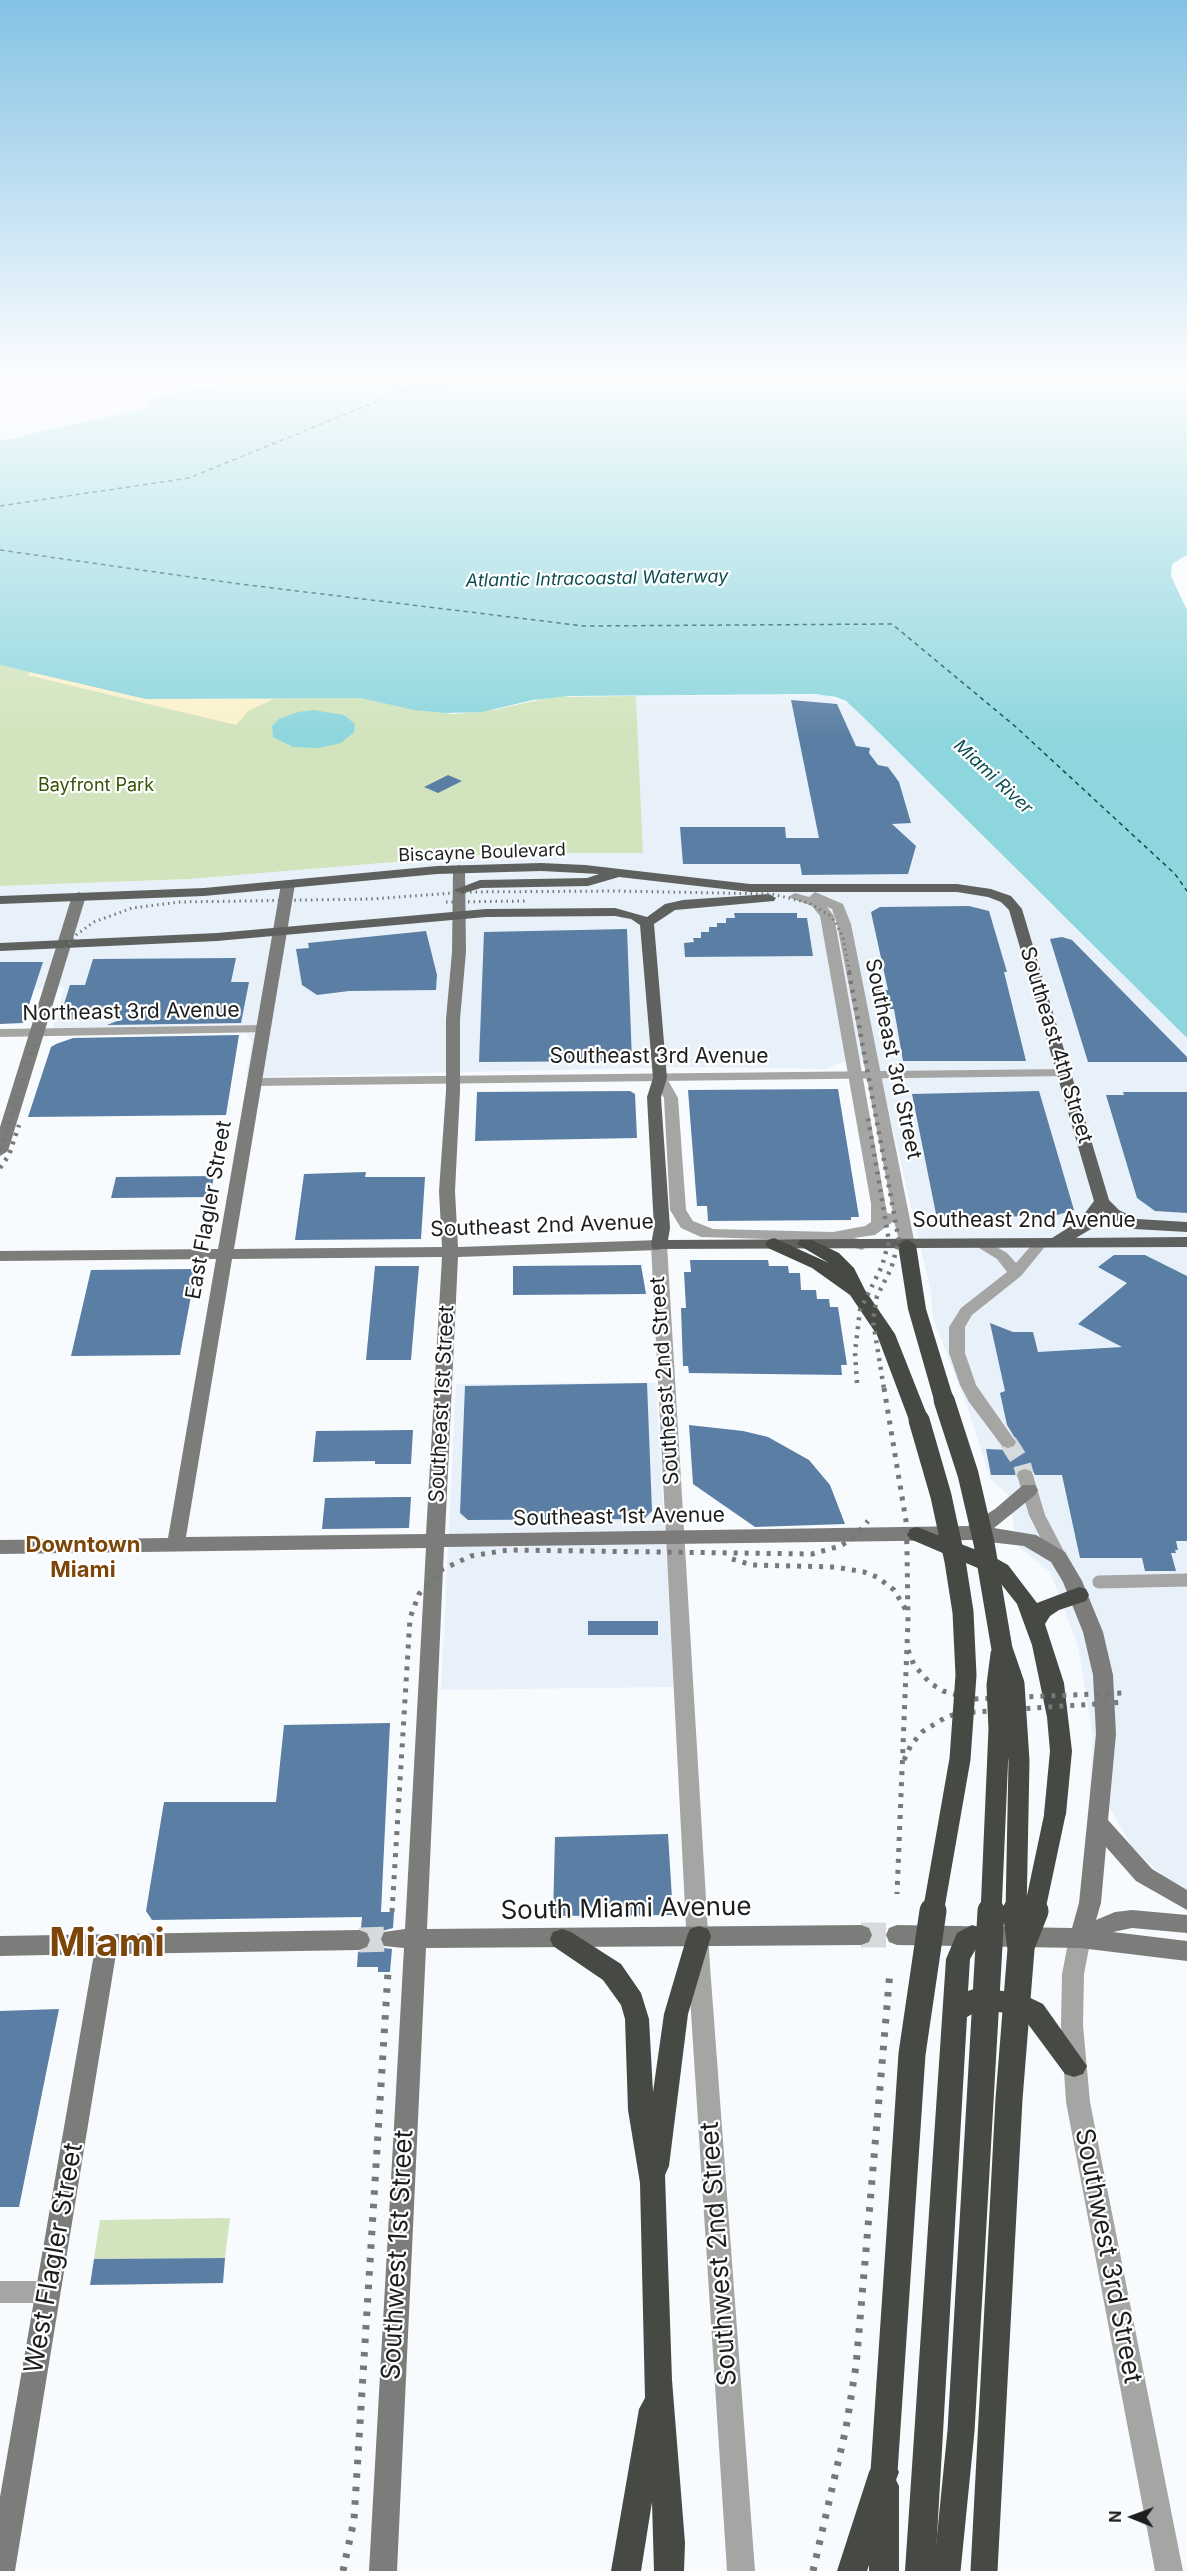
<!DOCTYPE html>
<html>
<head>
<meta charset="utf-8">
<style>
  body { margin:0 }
  #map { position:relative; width:1187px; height:2571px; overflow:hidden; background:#f8fbfe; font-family:Inter,sans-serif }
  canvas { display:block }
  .north { position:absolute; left:1103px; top:2487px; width:60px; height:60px; -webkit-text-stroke:4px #fff; paint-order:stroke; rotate:271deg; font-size:16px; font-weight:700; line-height:24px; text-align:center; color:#1d1e1f }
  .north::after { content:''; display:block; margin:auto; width:21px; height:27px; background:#1d1e1f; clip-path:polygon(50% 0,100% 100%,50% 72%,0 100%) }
</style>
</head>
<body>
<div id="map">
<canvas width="1187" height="2571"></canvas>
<div class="north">N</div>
</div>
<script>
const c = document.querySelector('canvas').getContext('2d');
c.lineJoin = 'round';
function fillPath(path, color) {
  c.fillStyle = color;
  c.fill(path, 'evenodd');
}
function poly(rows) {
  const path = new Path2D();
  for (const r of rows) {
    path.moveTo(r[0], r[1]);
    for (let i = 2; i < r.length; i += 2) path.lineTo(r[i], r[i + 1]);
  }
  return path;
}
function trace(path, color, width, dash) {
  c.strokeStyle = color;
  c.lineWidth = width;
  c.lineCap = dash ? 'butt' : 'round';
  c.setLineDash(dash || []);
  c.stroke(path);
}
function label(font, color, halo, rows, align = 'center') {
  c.font = font + ' Inter,sans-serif';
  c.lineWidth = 4.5;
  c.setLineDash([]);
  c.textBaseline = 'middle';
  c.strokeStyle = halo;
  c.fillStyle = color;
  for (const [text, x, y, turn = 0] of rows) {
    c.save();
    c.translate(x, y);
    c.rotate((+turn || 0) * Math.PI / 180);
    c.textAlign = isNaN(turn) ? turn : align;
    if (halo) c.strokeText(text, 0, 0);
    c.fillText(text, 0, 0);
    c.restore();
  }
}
fillPath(poly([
  [0,381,234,381,157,397,145,403,148,408,37,435,24,434,0,441],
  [824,695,849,704,1055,908,1059,908,1187,1038,1187,1890,1169,1881,1132,1847,1111,1810,1089,1795,1093,1737,1078,1646,1050,1572,1018,1546,1008,1495,990,1479,968,1409,933,1318,931,1292,877,1061,846,1061,825,1069,689,1067,246,1077,252,1043,241,1024,53,1028,64,987,0,992,0,886,190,879,504,853,643,853,636,696],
  [656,1383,674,1687,441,1690,456,1384]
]), '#e8f1fa');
fillPath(poly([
  [0,665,155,699,360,698,406,708,454,714,493,710,552,697,636,696,643,853,503,853,190,879,0,886],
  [230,2218,225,2258,94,2259,100,2220]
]), '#d1e4bd');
fillPath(poly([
  [31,672,146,699,274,699,248,711,236,725,27,675]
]), '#fbf1cb');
fillPath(poly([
  [235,381,1187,381,1187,555,1172,564,1171,576,1187,610,1187,1038,864,718,846,701,836,697,815,694,570,696,533,700,482,712,445,713,414,710,360,698,146,699,0,665,0,441,147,408,145,403,157,397],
  [314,710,344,715,355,724,354,732,341,743,318,748,293,747,273,737,272,726,279,719,298,712]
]), '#8ed6dd');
trace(poly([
  [0,506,189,478,405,390,467,381],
  [0,550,240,584,584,626,892,624,1016,727,1175,874,1187,891]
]), '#0c4d53', 1.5, [4.5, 4]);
fillPath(poly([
  [791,700,837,704,856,746,870,748,869,753,878,765,888,767,899,782,911,823,892,824,916,846,908,874,802,875,800,864,683,864,680,827,785,827,786,838,819,838],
  [448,775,462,781,438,793,424,787],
  [969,906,989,911,1007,972,1004,972,1026,1061,903,1061,894,1009,876,1009,873,990,888,990,871,912,880,907],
  [734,913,797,913,797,918,807,918,813,956,685,957,684,943,694,942,693,938,701,938,701,932,709,932,709,927,717,927,717,923,726,923,726,918,735,918],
  [627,929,632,1061,479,1062,484,932],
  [426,931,437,975,436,990,349,991,317,995,302,985,296,949,309,948,308,943],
  [1062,937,1072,940,1187,1057,1187,1062,1088,1062,1050,939],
  [236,958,231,982,249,982,241,1023,107,1025,122,1019,59,1020,70,985,85,985,93,959],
  [0,962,43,962,23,1023,0,1024],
  [239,1035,226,1115,28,1117,51,1047,56,1044,73,1038],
  [838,1089,859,1217,851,1217,851,1220,708,1221,707,1206,697,1206,688,1090],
  [630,1091,635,1094,637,1138,475,1141,477,1092],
  [1039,1091,1074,1210,1047,1218,1044,1215,964,1219,936,1214,912,1094],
  [1123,1092,1187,1092,1187,1213,1155,1211,1137,1198,1106,1095,1124,1095],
  [366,1172,365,1177,425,1177,421,1239,295,1240,304,1174],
  [214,1176,210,1197,111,1198,116,1177],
  [1114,1255,1145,1255,1187,1276,1187,1541,1176,1541,1178,1550,1175,1550,1176,1553,1171,1553,1176,1571,1145,1571,1142,1558,1080,1558,1062,1475,1035,1475,1032,1469,1024,1467,1018,1469,1015,1475,991,1475,986,1449,1009,1450,1018,1443,1007,1425,1000,1393,1005,1391,990,1323,1013,1332,1033,1332,1038,1352,1122,1347,1078,1324,1127,1283,1098,1267],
  [690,1260,768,1260,769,1266,788,1266,789,1273,800,1273,801,1290,816,1290,817,1299,829,1299,830,1307,838,1307,847,1365,841,1365,842,1375,689,1373,688,1366,683,1366,681,1308,686,1308,684,1272,691,1272],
  [641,1265,646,1294,513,1295,513,1266],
  [375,1266,419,1266,411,1360,366,1360],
  [196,1269,180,1355,71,1356,91,1270],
  [647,1383,652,1511,644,1519,468,1520,460,1513,465,1386],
  [689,1425,743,1431,768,1437,809,1460,830,1485,845,1524,755,1527,693,1484],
  [413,1430,411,1464,375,1464,375,1461,313,1462,316,1431],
  [402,1497,411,1497,409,1528,322,1529,325,1498],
  [588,1621,658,1621,658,1635,588,1635],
  [390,1723,381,1912,394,1912,393,1928,382,1931,379,1940,384,1948,392,1949,390,1972,378,1972,378,1967,357,1967,358,1952,368,1949,372,1941,369,1932,361,1928,362,1917,152,1920,146,1911,164,1802,276,1802,284,1725],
  [668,1834,673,1915,553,1916,555,1837],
  [59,2009,19,2207,0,2207,0,2011],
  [225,2258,223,2283,90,2285,94,2259]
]), '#5a7ea4');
trace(poly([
  [1008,1442,1022,1464,1025,1475]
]), '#d7dadd', 18, [18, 9]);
trace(poly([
  [861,1935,897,1935],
  [359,1940,392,1939]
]), '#d7dadd', 25, [25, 12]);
trace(poly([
  [1099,1582,1187,1580]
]), '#a5a6a4', 13);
fillPath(poly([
  [263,1025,268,1026,269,1029,268,1032,0,1037,0,1029,263,1025],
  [1065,1069,1072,1073,1070,1076,253,1086,246,1082,253,1078,1065,1069],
  [981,1238,1007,1253,1016,1263,1036,1240,1041,1238,1048,1243,1021,1276,972,1315,965,1327,965,1353,976,1385,1016,1442,1014,1446,1008,1448,1002,1446,969,1402,960,1385,949,1353,949,1327,961,1308,1007,1272,997,1259,976,1246,974,1243,981,1238],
  [1025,1469,1031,1471,1033,1475,1045,1515,1067,1557,1064,1561,1052,1561,1029,1515,1017,1475,1019,1471,1025,1469],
  [0,2281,48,2281,56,2284,59,2292,56,2300,48,2303,0,2303,0,2281]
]), '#a5a6a4');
fillPath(poly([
  [815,892,843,904,851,924,915,1245,913,1249,901,1249,894,1221,875,1235,854,1238,868,1241,870,1245,862,1250,830,1241,701,1237,681,1228,670,1210,664,1098,653,1078,660,1074,665,1075,678,1098,686,1210,693,1221,713,1229,833,1232,865,1226,871,1222,871,1204,820,916,812,906,788,897,795,893,809,897,815,892],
  [827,907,832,909,837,924,893,1214,887,1213,834,916,827,907],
  [659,1240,667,1245,710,1966,755,2571,727,2571,688,1966,651,1245,659,1240],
  [1080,1928,1088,1931,1091,1938,1084,1974,1083,2025,1090,2102,1183,2571,1155,2571,1066,2102,1061,2025,1062,1974,1069,1938,1072,1931,1080,1928]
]), '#a5a6a4');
fillPath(poly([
  [459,865,465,869,466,952,460,1019,460,1091,455,1191,458,1247,659,1240,667,1245,659,1250,458,1257,445,1534,968,1526,995,1509,1023,1485,1035,1485,1038,1490,1035,1495,994,1528,1036,1535,1065,1552,1082,1581,1103,1632,1113,1675,1116,1734,1108,1820,1152,1869,1187,1890,1187,1910,1136,1881,1106,1847,1101,1903,1096,1920,1115,1912,1132,1910,1187,1915,1187,1933,1132,1928,1113,1932,1187,1941,1187,1961,1080,1948,897,1945,889,1942,886,1935,889,1928,897,1925,1072,1928,1079,1903,1096,1734,1093,1675,1083,1632,1063,1582,1051,1562,1024,1546,971,1540,444,1547,427,1929,861,1925,869,1928,872,1935,869,1942,861,1945,426,1948,397,2571,369,2571,404,1948,384,1946,381,1939,384,1932,405,1929,426,1548,0,1554,0,1540,168,1538,216,1259,0,1261,0,1251,218,1249,281,884,288,880,295,884,234,1249,442,1247,439,1191,446,1091,446,1019,452,952,453,869,459,865],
  [442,1257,426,1534,186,1537,232,1259,442,1257],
  [79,892,86,896,8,1151,0,1156,0,1127,72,896,79,892],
  [359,1930,367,1933,370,1940,367,1947,359,1950,116,1954,15,2571,0,2571,0,2497,94,1954,0,1956,0,1936,359,1930]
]), '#7c7d7b');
fillPath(poly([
  [541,863,585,865,750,884,957,884,991,889,1011,896,1022,909,1109,1200,1119,1210,1137,1219,1187,1222,1187,1232,1134,1229,1107,1216,1103,1211,1091,1229,1076,1238,1187,1237,1187,1247,653,1249,651,1245,654,1228,647,1097,653,1078,640,925,631,919,615,916,486,917,217,941,0,951,0,943,217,933,486,909,615,908,647,917,665,904,683,900,769,894,776,898,774,901,675,910,654,924,667,1078,661,1097,670,1228,668,1240,1052,1238,1079,1221,1094,1201,1009,910,1001,902,988,897,957,892,750,892,619,877,588,886,481,888,461,894,454,890,480,880,587,878,599,874,541,871,437,874,204,896,0,904,0,896,204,888,437,866,541,863]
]), '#5f615e');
fillPath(poly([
  [774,1238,829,1263,797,1244,800,1240,812,1240,839,1253,854,1268,865,1290,895,1334,929,1420,926,1425,912,1425,909,1420,877,1335,850,1295,812,1268,768,1248,765,1244,768,1240,774,1238],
  [907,1239,916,1245,926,1309,954,1400,951,1405,944,1406,937,1405,934,1400,908,1309,898,1245,907,1239],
  [917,1527,992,1556,1008,1565,1037,1603,1079,1587,1086,1589,1089,1595,1086,1601,1059,1610,1050,1616,1045,1624,1064,1683,1072,1751,1066,1814,1063,1821,1055,1823,1047,1821,1044,1814,1050,1751,1047,1717,1032,1645,1017,1604,994,1575,910,1539,907,1534,910,1529,917,1527],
  [972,1925,981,1928,984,1935,970,1959,968,1991,977,1988,1020,1993,1043,2004,1087,2066,1083,2074,1074,2077,1065,2074,1025,2020,1016,2014,979,2010,967,2017,935,2571,905,2571,946,1959,957,1933,972,1925],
  [699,1926,708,1929,711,1936,688,2014,669,2166,665,2175,672,2380,685,2543,684,2571,654,2571,652,2502,641,2571,611,2571,639,2409,645,2398,640,2183,628,2110,625,2019,621,2005,603,1980,553,1946,550,1939,553,1932,562,1929,571,1932,621,1964,641,1993,649,2019,653,2092,664,2014,687,1936,690,1929,699,1926],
  [884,2457,894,2462,899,2472,896,2480,899,2486,899,2571,869,2571,869,2565,867,2571,837,2571,869,2472,874,2462,884,2457]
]), '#474945');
trace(poly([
  [446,902,527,901],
  [57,974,65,949,76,935,94,922,132,908,180,902,371,899,467,892,616,891,772,894,809,903,829,915,836,923,843,938,850,974]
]), '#76787a', 3, [1.5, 4]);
trace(poly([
  [849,972,899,1241,891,1269,877,1296,873,1321,884,1389],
  [0,1150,58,972],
  [0,1168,9,1155,19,1125],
  [857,1383,855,1352,860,1310,882,1266,889,1241,868,1118]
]), '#76787a', 4.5, [3, 6]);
trace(poly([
  [884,1388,906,1521,907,1548,908,1622,897,1894],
  [732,1559,752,1565,835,1567,864,1572,877,1577,894,1590,906,1610],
  [908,1650,914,1665,930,1683,943,1691,972,1699,1122,1693],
  [904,1760,911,1745,922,1732,946,1717,959,1713,1125,1702],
  [392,1912,410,1618,419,1594,441,1570,471,1556,508,1550,812,1554,840,1546,852,1539,868,1521]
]), '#76787a', 5, [4, 7]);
trace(poly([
  [343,2571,354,2520,388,1972],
  [813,2571,846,2428,856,2366,890,1971]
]), '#76787a', 7, [4.5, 9]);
trace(poly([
  [944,1400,968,1474,984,1543,1002,1649,1014,1684,1019,1761,1016,1913],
  [919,1420,941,1496,955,1561,963,1612,966,1675,960,1759,933,1913],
  [991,1913,999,1729,997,1685,1001,1654],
  [1034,1913,1055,1814]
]), '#474945', 21);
trace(poly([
  [1022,1944,1035,1911],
  [884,2472,912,2054,933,1911],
  [947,2571,961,2431,991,1911],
  [984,2571,1009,2099,1021,1949,1016,1911]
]), '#474945', 27);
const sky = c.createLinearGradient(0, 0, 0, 740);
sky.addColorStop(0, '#84c2e4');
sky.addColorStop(0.51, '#fcfdff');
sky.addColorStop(1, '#fcfdff00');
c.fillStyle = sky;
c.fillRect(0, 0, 1187, 740);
label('italic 18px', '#0c4d53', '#fff', [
  ["Atlantic Intracoastal Waterway",597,579,-1],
  ["Miami River",993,777,43]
]);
label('18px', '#365103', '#fff', [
  ["Bayfront Park",96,786]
]);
label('18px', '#1d1e1f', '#fff', [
  ["Biscayne Boulevard",482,853,-2]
]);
label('21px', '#1d1e1f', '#fff', [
  ["Northeast 3rd Avenue",131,1012,-1],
  ["Southeast 4th Street",1056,1045,73],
  ["Southeast 3rd Avenue",659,1057],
  ["Southeast 3rd Street",893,1059,78],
  ["East Flagler Street",209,1210,-80],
  ["Southeast 2nd Avenue",1024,1221],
  ["Southeast 2nd Avenue",542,1226,-2],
  ["Southeast 2nd Street",665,1381,-94],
  ["Southeast 1st Street",442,1404,-87],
  ["Southeast 1st Avenue",619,1517,-1]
]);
label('bold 22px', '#7c460a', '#fff', [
  ["Downtown",83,1545],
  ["Miami",83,1570]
]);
label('26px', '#1d1e1f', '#fff', [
  ["South Miami Avenue",626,1909,-1],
  ["Southwest 2nd Street",719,2254,-94],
  ["Southwest 1st Street",398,2255,-87],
  ["Southwest 3rd Street",1108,2256,79],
  ["West Flagler Street",54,2258,-80]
]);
label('bold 39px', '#7c460a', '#fff', [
  ["Miami",107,1944]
]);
</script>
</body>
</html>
